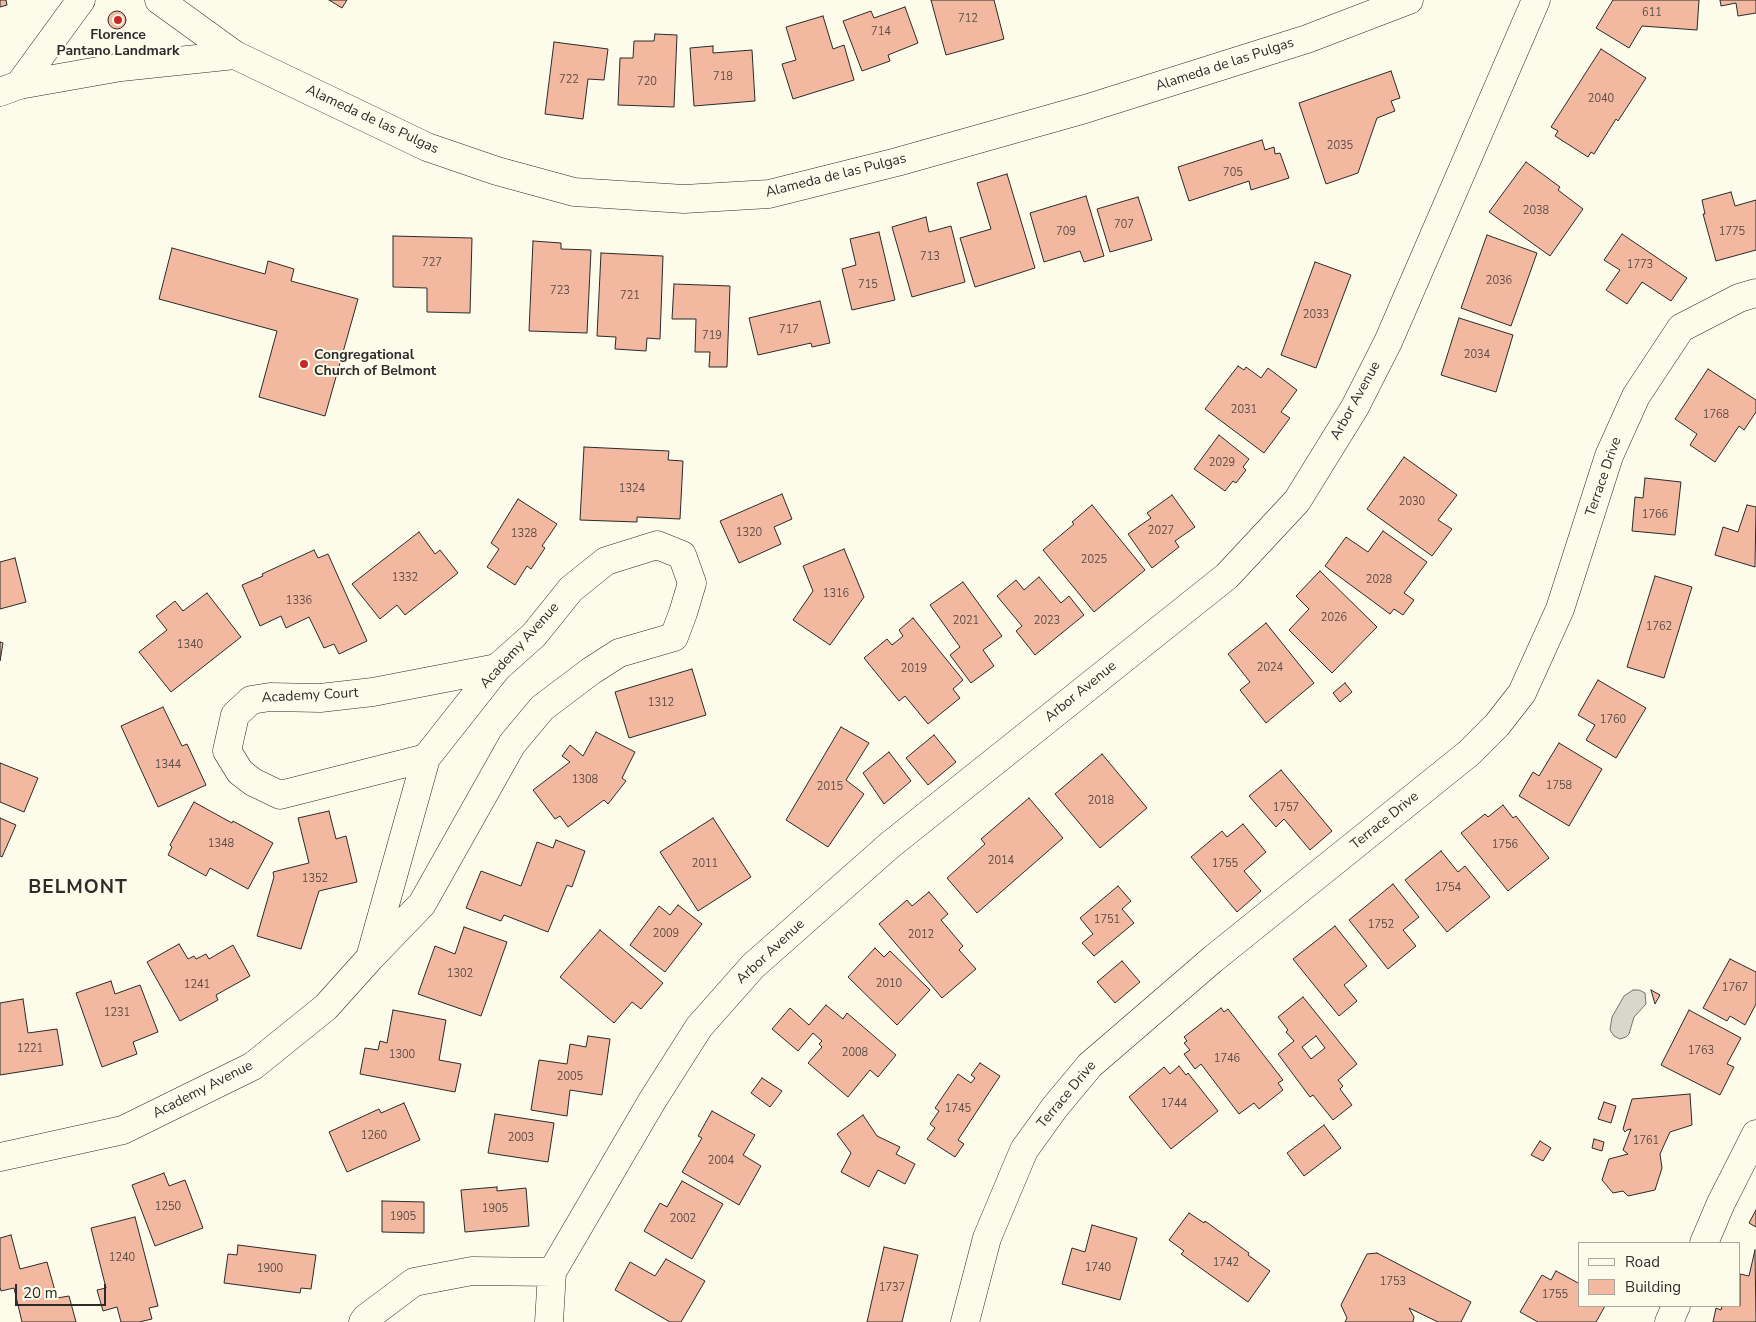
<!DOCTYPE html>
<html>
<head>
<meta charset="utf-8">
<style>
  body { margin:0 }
  #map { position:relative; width:1756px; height:1322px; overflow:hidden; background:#fdfbea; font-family:"Nunito Sans",sans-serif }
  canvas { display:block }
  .legend { position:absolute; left:1578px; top:1242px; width:162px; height:65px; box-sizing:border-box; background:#fdfbea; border:1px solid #a9a89e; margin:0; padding:6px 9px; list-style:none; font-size:15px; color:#2b2b2b }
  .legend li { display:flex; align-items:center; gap:10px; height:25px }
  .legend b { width:25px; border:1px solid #a9a89e }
  .scale { position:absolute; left:15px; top:1284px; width:91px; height:22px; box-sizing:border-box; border:2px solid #2b2b2b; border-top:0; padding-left:6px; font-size:15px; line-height:18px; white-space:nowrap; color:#2b2b2b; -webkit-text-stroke:4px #fdfbea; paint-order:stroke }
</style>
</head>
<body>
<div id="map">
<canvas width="1756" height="1322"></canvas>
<ul class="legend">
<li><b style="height:6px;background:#fdfbea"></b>Road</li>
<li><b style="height:14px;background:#f2b8a0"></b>Building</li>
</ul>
<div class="scale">20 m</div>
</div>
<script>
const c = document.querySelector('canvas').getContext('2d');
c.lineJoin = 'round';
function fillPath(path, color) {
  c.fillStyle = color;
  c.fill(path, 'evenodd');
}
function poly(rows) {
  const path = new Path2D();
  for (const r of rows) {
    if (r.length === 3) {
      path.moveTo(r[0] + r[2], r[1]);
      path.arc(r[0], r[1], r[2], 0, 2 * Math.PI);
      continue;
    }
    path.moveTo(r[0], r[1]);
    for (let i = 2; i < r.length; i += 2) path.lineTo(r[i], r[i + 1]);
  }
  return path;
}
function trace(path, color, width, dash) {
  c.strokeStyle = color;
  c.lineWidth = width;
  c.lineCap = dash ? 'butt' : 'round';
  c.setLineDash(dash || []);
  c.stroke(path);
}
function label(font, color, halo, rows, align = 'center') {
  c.font = font + ' "Nunito Sans",sans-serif';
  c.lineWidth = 4;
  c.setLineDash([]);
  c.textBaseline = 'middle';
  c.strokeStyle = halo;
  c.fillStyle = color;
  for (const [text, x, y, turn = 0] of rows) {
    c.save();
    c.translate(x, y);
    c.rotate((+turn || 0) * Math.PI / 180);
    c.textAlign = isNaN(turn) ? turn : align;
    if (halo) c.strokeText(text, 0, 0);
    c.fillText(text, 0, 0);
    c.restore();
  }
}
const water = poly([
  [1633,990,1639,990,1645,993,1646,1004,1634,1017,1629,1034,1626,1037,1620,1039,1614,1036,1610,1030,1612,1017,1624,996,1633,990]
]);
fillPath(water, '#d8d7c9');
trace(water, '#74746e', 1);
const building = poly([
  [0,0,6,0,7,5,0,7,0,0],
  [329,0,347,0,342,8,329,0],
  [931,0,994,0,1004,39,946,55,931,0],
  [1613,0,1699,0,1697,30,1642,26,1629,48,1596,28,1613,0],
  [1720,0,1756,0,1756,13,1738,16,1736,3,1721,6,1720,0],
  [905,7,918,43,888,55,890,61,862,71,843,21,871,11,874,18,905,7],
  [117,20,9],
  [823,16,833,49,844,45,854,80,793,99,782,64,796,60,786,27,823,16],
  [655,34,677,35,674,107,618,105,620,58,633,58,634,41,654,41,655,34],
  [554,42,608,49,604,80,588,79,583,119,545,114,554,42],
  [713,46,713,53,752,50,755,101,694,106,690,48,713,46],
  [1601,49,1646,78,1618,121,1616,119,1594,154,1591,152,1588,157,1555,136,1558,131,1551,127,1601,49],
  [1391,71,1400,98,1391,101,1395,111,1377,118,1358,173,1326,184,1299,103,1391,71],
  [1262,140,1265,150,1274,147,1275,154,1280,153,1289,178,1251,190,1249,181,1189,201,1178,167,1262,140],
  [1526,162,1560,187,1558,190,1583,209,1550,256,1489,212,1526,162],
  [1007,174,1035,268,975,287,960,238,991,229,977,183,1007,174],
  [1731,192,1735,206,1756,200,1756,250,1716,261,1703,214,1705,214,1702,200,1731,192],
  [1086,196,1104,256,1084,262,1080,251,1044,262,1030,213,1086,196],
  [1138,197,1152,240,1110,252,1097,209,1138,197],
  [926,217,929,232,951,226,965,282,912,297,892,227,926,217],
  [879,232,895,300,852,310,842,269,856,265,850,239,879,232],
  [1622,234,1687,278,1671,301,1642,282,1627,304,1606,290,1620,270,1604,260,1622,234],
  [1487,235,1537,253,1511,326,1461,308,1487,235],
  [393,236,472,238,470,313,427,312,427,288,393,287,393,236],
  [533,241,561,243,561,249,591,250,587,333,529,331,533,241],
  [172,248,265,274,268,261,294,269,291,281,358,299,325,416,259,397,277,331,159,299,172,248],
  [601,253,663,256,660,339,647,338,646,351,615,349,616,337,597,336,601,253],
  [1315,262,1351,275,1316,368,1281,355,1315,262],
  [674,284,730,286,727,367,709,367,710,352,695,352,696,319,672,319,674,284],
  [820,301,830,343,812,347,811,343,758,355,749,318,820,301],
  [1459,318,1513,335,1496,392,1441,375,1459,318],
  [1238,366,1244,370,1246,367,1261,378,1268,368,1297,390,1281,412,1290,418,1264,453,1205,409,1238,366],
  [1708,369,1756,400,1756,412,1744,430,1739,426,1715,462,1690,445,1697,434,1675,419,1708,369],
  [1219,435,1249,459,1243,467,1246,470,1236,483,1233,481,1225,491,1194,469,1219,435],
  [584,447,669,451,668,460,683,461,680,519,637,517,637,522,580,520,584,447],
  [1404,457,1457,495,1438,520,1452,529,1432,556,1367,509,1404,457],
  [1645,478,1681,482,1675,535,1632,531,1635,497,1643,498,1645,478],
  [782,494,792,519,774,527,781,544,739,563,720,521,782,494],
  [1172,495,1195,527,1175,541,1179,547,1152,568,1128,534,1151,518,1147,513,1172,495],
  [518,499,557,524,542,546,545,548,531,569,527,566,515,585,487,567,499,549,491,543,518,499],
  [1092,505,1145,570,1094,612,1043,550,1074,524,1072,522,1092,505],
  [1747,505,1756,507,1755,567,1715,555,1723,527,1738,532,1747,505],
  [1383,531,1427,562,1404,593,1414,600,1403,615,1394,609,1390,614,1325,566,1346,537,1368,552,1383,531],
  [419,532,435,554,440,550,458,573,405,615,397,605,380,619,352,584,419,532],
  [844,549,864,597,830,645,793,620,813,591,803,566,844,549],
  [314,550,318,558,328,554,367,641,339,654,334,644,324,648,309,617,286,628,281,616,260,626,242,585,263,576,262,574,314,550],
  [15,558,26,602,0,609,0,562,15,558],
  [1320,571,1377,627,1332,673,1289,630,1309,609,1296,596,1320,571],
  [1655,576,1692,587,1664,678,1627,667,1655,576],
  [1039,577,1061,603,1069,596,1084,615,1035,655,1016,631,1022,626,997,596,1016,580,1024,590,1039,577],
  [963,582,1002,636,983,650,994,666,971,683,950,655,960,647,930,605,963,582],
  [207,593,241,637,171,692,139,652,167,630,156,616,175,601,183,611,207,593],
  [913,618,963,680,953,689,960,698,928,724,905,696,899,701,864,658,887,639,892,645,903,636,899,630,913,618],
  [1266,623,1314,683,1266,723,1240,690,1250,682,1228,654,1266,623],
  [0,642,3,643,0,661,0,642],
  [692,669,706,715,629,738,615,692,692,669],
  [1598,680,1646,708,1616,758,1586,740,1595,725,1578,715,1598,680],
  [1345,683,1352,692,1340,702,1333,693,1345,683],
  [163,707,182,746,187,744,206,785,158,807,121,726,163,707],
  [841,727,869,743,846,780,864,794,828,847,786,820,841,727],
  [596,732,635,752,622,778,626,781,608,804,604,800,568,827,560,816,555,819,533,790,570,762,562,756,570,745,583,756,596,732],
  [934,735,956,762,928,785,906,758,934,735],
  [1559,743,1602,769,1569,826,1519,796,1533,772,1539,776,1559,743],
  [889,752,911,781,884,804,863,773,889,752],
  [1102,754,1147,808,1100,848,1055,794,1102,754],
  [0,763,38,778,24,812,0,802,0,763],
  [1281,770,1332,831,1310,850,1284,819,1276,827,1249,796,1281,770],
  [1029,798,1063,838,977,913,947,878,985,844,981,839,1029,798],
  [194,802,232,823,233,821,273,843,248,889,210,868,206,876,168,855,172,847,170,845,194,802],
  [1503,805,1513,818,1516,816,1549,858,1508,891,1461,833,1485,814,1488,817,1503,805],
  [329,811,336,839,346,836,357,882,319,891,301,949,257,936,274,877,273,872,309,863,298,818,329,811],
  [0,818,16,825,2,857,0,856,0,818],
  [713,818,751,877,698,911,660,852,713,818],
  [1243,824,1266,852,1244,871,1261,891,1237,912,1191,857,1222,831,1227,837,1243,824],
  [556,840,585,851,572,887,567,885,548,932,504,915,501,921,466,908,481,871,521,886,537,842,553,848,556,840],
  [1441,851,1458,872,1465,866,1490,897,1447,932,1405,880,1441,851],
  [1393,884,1419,917,1403,930,1416,946,1388,969,1349,920,1393,884],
  [1118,886,1131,901,1122,909,1134,923,1094,956,1082,943,1093,934,1080,918,1118,886],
  [929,892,948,914,941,920,963,946,959,950,976,969,942,998,879,924,907,900,912,906,929,892],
  [678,905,702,924,665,972,630,945,659,906,670,915,678,905],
  [1335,926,1367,966,1344,985,1357,1001,1339,1016,1293,959,1335,926],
  [464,927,507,942,481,1016,418,994,435,946,455,954,464,927],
  [600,930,663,983,641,1009,632,1002,614,1023,560,977,600,930],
  [179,944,188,959,194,956,196,959,206,954,209,959,233,945,250,976,216,995,218,1000,180,1021,147,962,179,944],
  [875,948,884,957,890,951,930,990,897,1025,848,977,875,948],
  [1730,959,1756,972,1756,1004,1745,1025,1730,1016,1727,1021,1703,1008,1730,959],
  [1122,961,1140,982,1115,1003,1097,982,1122,961],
  [111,981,115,994,140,985,158,1032,133,1042,137,1054,102,1067,76,993,111,981],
  [1651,990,1660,995,1655,1004,1651,990],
  [1303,997,1357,1064,1338,1080,1343,1086,1340,1089,1352,1105,1333,1120,1313,1095,1310,1097,1278,1054,1294,1041,1286,1032,1288,1030,1278,1017,1303,997],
  [1316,1036,1325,1048,1311,1059,1302,1047,1316,1036],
  [23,999,28,1033,57,1029,63,1065,0,1075,0,1003,23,999],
  [826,1005,843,1019,847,1013,896,1055,878,1077,870,1070,848,1097,808,1063,822,1047,819,1044,822,1041,813,1033,798,1051,772,1029,790,1008,809,1025,826,1005],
  [1221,1008,1224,1012,1228,1009,1283,1080,1278,1083,1283,1090,1259,1109,1254,1103,1239,1114,1201,1064,1195,1069,1184,1054,1190,1050,1184,1043,1187,1041,1184,1037,1221,1008],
  [393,1010,446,1020,439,1060,461,1064,455,1092,360,1074,365,1048,378,1050,380,1041,387,1043,393,1010],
  [1689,1010,1741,1038,1727,1064,1734,1067,1720,1095,1661,1065,1689,1010],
  [588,1036,610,1039,602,1095,570,1090,567,1116,531,1110,539,1060,567,1064,570,1044,586,1047,588,1036],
  [980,1063,1000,1076,958,1140,964,1144,955,1157,927,1139,935,1128,930,1124,939,1111,935,1108,958,1074,971,1083,975,1078,971,1075,980,1063],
  [1179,1066,1186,1075,1188,1073,1218,1111,1171,1149,1129,1097,1164,1067,1170,1074,1179,1066],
  [762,1078,782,1091,770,1107,751,1093,762,1078],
  [1690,1094,1692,1125,1670,1132,1660,1154,1662,1168,1655,1190,1628,1196,1623,1191,1613,1193,1602,1180,1609,1159,1628,1154,1623,1150,1631,1129,1627,1130,1625,1132,1623,1129,1632,1099,1690,1094],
  [1604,1102,1616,1106,1611,1123,1598,1119,1604,1102],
  [404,1103,420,1140,347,1172,329,1132,379,1109,381,1113,404,1103],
  [712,1111,755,1135,743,1155,761,1166,739,1205,682,1172,702,1138,698,1136,712,1111],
  [495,1114,554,1123,548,1162,488,1153,495,1114],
  [863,1115,877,1136,900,1147,896,1154,915,1164,905,1184,878,1170,869,1187,841,1172,851,1153,837,1134,863,1115],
  [1324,1125,1341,1148,1304,1176,1287,1153,1324,1125],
  [1594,1139,1604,1142,1602,1151,1592,1148,1594,1139],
  [1540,1141,1551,1148,1543,1161,1531,1155,1540,1141],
  [164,1173,169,1186,185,1180,203,1228,155,1246,132,1185,164,1173],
  [682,1181,723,1204,692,1259,644,1231,660,1203,667,1207,682,1181],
  [497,1187,497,1191,526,1188,529,1226,465,1232,461,1190,497,1187],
  [382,1201,424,1202,424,1233,382,1232,382,1201],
  [1756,1210,1756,1227,1749,1223,1756,1210],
  [1189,1213,1204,1223,1205,1221,1249,1253,1248,1255,1270,1271,1248,1302,1181,1254,1184,1251,1169,1240,1189,1213],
  [135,1217,158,1306,149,1308,152,1319,139,1322,121,1322,117,1307,103,1311,97,1290,106,1288,91,1228,135,1217],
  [1092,1225,1137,1238,1120,1300,1062,1284,1072,1248,1085,1252,1092,1225],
  [11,1235,20,1269,47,1262,57,1298,69,1296,76,1322,22,1322,14,1288,1,1291,0,1287,0,1238,11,1235],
  [238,1245,316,1255,311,1289,301,1288,300,1293,224,1283,228,1254,237,1255,238,1245],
  [884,1247,918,1255,902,1322,867,1322,884,1247],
  [1755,1250,1756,1322,1713,1322,1716,1308,1721,1310,1722,1306,1740,1306,1740,1274,1749,1276,1755,1250],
  [1377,1253,1471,1302,1461,1322,1438,1322,1409,1308,1414,1317,1413,1322,1345,1322,1347,1318,1341,1305,1367,1254,1377,1253],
  [666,1259,705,1281,681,1322,670,1322,615,1290,630,1262,655,1276,666,1259],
  [1556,1271,1580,1284,1580,1306,1605,1306,1596,1322,1538,1322,1520,1312,1542,1275,1551,1280,1556,1271]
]);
fillPath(building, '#f2b8a0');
trace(building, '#2b2b2b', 1);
const minor = poly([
  [159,0,235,55],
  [19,85,81,0],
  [426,758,280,795,253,782,240,772,227,751,235,715,251,700,270,697,320,698,373,692,497,668],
  [0,1157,123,1130,253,1066,326,1007,370,958,422,904,512,744,542,708,591,671,619,653,674,637,683,613,692,583,682,555,657,545,606,561,571,589,534,635,497,668,426,758,370,958],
  [1704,1243,1721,1203,1756,1134],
  [363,1322,366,1318,414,1282,472,1271,552,1272],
  [549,1322,552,1272,652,1101,699,1027,753,966,890,845,1227,576,1297,501,1355,407,1388,342,1536,0],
  [965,1322,987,1238,1024,1150,1055,1107,1090,1065,1213,959,1469,753,1497,725,1522,693,1560,609,1609,456,1636,396,1681,328,1739,298,1756,293],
  [1669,1322,1676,1306]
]);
const secondary = poly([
  [0,92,19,85,121,67,235,55,427,147,497,171,574,192,684,199,769,194,897,162,1085,109,1307,39,1409,0]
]);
trace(minor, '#2b2b2b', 29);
trace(secondary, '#2b2b2b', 29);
trace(minor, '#fdfbea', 28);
trace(secondary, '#fdfbea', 28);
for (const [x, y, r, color] of [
  [118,20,5,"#c62828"],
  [304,364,5,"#c62828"]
]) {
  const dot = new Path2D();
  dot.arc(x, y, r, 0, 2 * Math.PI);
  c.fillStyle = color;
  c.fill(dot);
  trace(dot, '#fdfbea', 2);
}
label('11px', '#5d4e48', null, [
  ["611",1652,13],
  ["712",968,19],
  ["714",881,32],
  ["718",723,77],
  ["722",569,80],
  ["720",647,82],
  ["2040",1601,99],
  ["2035",1340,146],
  ["705",1233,173],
  ["2038",1536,211],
  ["707",1124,225],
  ["709",1066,232],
  ["1775",1732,232],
  ["713",930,257],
  ["727",432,263],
  ["1773",1640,265],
  ["2036",1499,281],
  ["715",868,285],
  ["723",560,291],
  ["721",630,296],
  ["2033",1316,315],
  ["717",789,330],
  ["719",712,336],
  ["2034",1477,355],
  ["2031",1244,410],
  ["1768",1716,415],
  ["2029",1222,463],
  ["1324",632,489],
  ["2030",1412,502],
  ["1766",1655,515],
  ["2027",1161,531],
  ["1320",749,533],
  ["1328",524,534],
  ["2025",1094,560],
  ["1332",405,578],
  ["2028",1379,580],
  ["1316",836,594],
  ["1336",299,601],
  ["2026",1334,618],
  ["2021",966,621],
  ["2023",1047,621],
  ["1762",1659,627],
  ["1340",190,645],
  ["2024",1270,668],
  ["2019",914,669],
  ["1312",661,703],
  ["1760",1613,720],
  ["1344",168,765],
  ["1308",585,780],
  ["1758",1559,786],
  ["2015",830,787],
  ["2018",1101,801],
  ["1757",1286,808],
  ["1348",221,844],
  ["1756",1505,845],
  ["2014",1001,861],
  ["2011",705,864],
  ["1755",1225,864],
  ["1352",315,879],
  ["1754",1448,888],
  ["1751",1107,920],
  ["1752",1381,925],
  ["2009",666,934],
  ["2012",921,935],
  ["1302",460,974],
  ["2010",889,984],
  ["1241",197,985],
  ["1767",1735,988],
  ["1231",117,1013],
  ["1221",30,1049],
  ["1763",1701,1051],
  ["2008",855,1053],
  ["1300",402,1055],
  ["1746",1227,1059],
  ["2005",570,1077],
  ["1744",1174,1104],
  ["1745",958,1109],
  ["1260",374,1136],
  ["2003",521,1138],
  ["1761",1646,1141],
  ["2004",721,1161],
  ["1250",168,1207],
  ["1905",495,1209],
  ["1905",403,1217],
  ["2002",683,1219],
  ["1240",122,1258],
  ["1742",1226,1263],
  ["1740",1098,1268],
  ["1900",270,1269],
  ["1753",1393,1282],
  ["1737",892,1288],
  ["1755",1555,1295]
]);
label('bold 14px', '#2b2b2b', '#fdfbea', [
  ["Florence",118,36],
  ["Pantano Landmark",118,52],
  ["Congregational",314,356,"left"],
  ["Church of Belmont",314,372,"left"]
]);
label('14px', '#2b2b2b', '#fdfbea', [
  ["Alameda de las Pulgas",1225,65,-18],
  ["Alameda de las Pulgas",372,120,25],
  ["Alameda de las Pulgas",836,176,-14],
  ["Arbor Avenue",1356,401,-61],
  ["Terrace Drive",1604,477,-71],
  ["Academy Avenue",520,646,-48],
  ["Arbor Avenue",1081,692,-39],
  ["Academy Court",310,696,-3],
  ["Terrace Drive",1385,821,-39],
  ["Arbor Avenue",771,952,-43],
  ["Academy Avenue",203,1090,-27],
  ["Terrace Drive",1067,1095,-50]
]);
c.letterSpacing = '1px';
label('bold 19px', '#2b2b2b', '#fdfbea', [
  ["BELMONT",78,888]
]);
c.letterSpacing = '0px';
</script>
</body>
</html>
